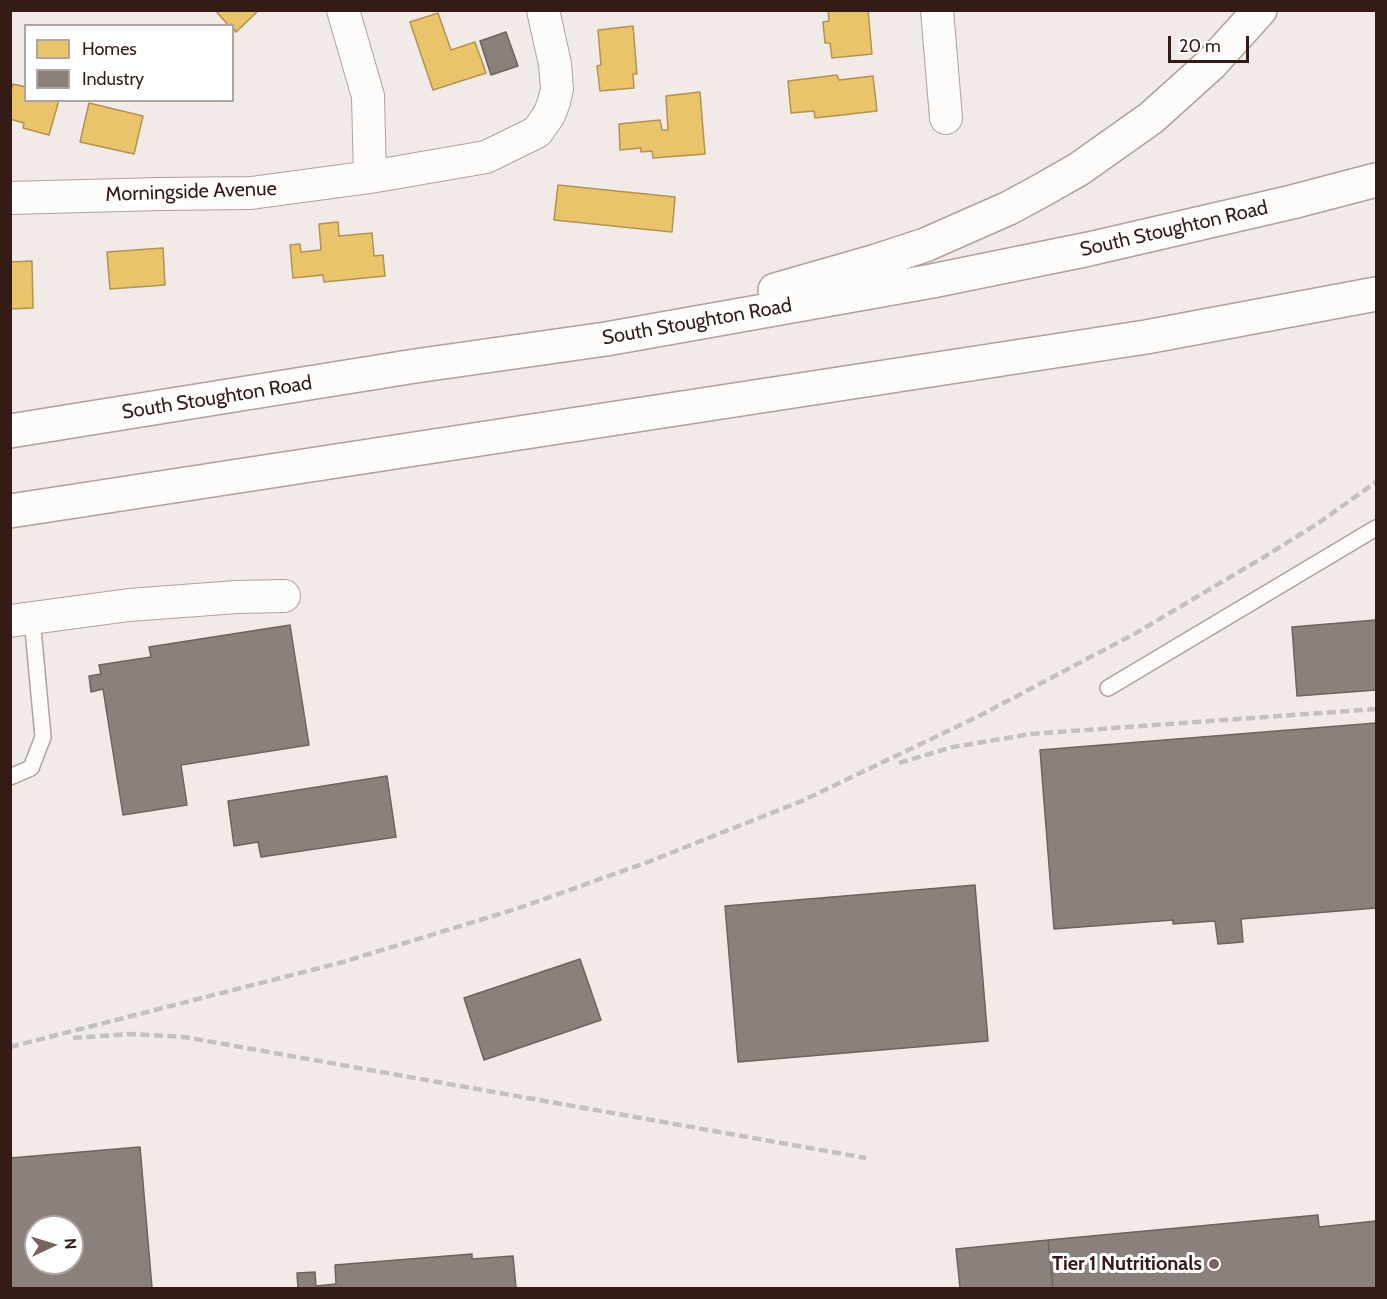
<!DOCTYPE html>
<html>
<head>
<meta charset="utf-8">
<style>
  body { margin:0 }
  #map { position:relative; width:1387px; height:1299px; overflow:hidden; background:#f2eae7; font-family:Cabin,sans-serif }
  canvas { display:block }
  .frame { position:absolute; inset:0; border:12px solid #351b16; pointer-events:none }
  .legend { position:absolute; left:24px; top:24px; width:210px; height:78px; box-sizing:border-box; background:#fff; border:2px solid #aea4a2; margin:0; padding:8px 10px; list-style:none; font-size:18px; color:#351b16 }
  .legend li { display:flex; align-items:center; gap:12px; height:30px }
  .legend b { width:30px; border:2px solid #aea4a2 }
  .north { position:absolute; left:24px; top:1215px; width:60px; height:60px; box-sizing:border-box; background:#fff; border:2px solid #aea4a2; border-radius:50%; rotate:86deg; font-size:16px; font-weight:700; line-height:24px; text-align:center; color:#351b16 }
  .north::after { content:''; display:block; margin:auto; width:21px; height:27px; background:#77635f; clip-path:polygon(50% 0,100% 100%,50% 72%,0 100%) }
  .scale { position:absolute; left:1168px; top:36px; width:81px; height:27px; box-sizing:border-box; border:3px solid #351b16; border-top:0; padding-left:8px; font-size:18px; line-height:21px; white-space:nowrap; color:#351b16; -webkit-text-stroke:4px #fff; paint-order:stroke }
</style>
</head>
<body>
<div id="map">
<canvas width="1387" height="1299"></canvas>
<div class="frame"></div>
<ul class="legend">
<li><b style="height:16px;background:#e9c46a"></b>Homes</li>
<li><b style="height:16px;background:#8a817c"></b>Industry</li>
</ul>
<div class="north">N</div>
<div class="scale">20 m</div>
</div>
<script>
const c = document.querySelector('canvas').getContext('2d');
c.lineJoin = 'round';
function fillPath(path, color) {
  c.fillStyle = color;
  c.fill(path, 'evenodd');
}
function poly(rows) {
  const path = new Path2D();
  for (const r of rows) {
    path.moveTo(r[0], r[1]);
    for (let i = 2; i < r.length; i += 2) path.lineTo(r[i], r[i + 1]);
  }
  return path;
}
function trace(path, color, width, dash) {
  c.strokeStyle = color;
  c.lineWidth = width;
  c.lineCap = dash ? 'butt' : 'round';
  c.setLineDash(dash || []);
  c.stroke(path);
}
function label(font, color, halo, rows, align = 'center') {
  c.font = font + ' Cabin,sans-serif';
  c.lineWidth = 6;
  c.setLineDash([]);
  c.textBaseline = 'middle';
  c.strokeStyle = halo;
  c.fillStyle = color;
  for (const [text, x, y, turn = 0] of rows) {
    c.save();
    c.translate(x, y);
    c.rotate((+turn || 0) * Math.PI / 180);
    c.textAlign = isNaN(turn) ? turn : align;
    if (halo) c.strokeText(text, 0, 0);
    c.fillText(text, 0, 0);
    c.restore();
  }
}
const homes = poly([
  [215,10,259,10,236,32,232,26,229,26,215,10],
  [828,10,868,10,872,54,832,58,830,43,825,43,823,22,829,21,828,10],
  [438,13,451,50,475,42,486,73,433,90,410,22,438,13],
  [633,26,637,74,633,74,634,88,600,91,597,66,601,65,598,30,633,26],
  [837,75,839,80,873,76,877,111,815,118,814,111,791,113,788,81,837,75],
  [13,84,26,87,26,100,59,100,49,135,23,128,24,123,10,119,10,94,13,84],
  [700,92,705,154,653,158,652,151,641,152,641,148,620,150,619,124,660,120,662,130,668,130,666,96,700,92],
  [89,103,143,116,134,154,80,142,89,103],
  [558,185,675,197,672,232,554,220,558,185],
  [338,222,339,236,372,233,374,256,383,255,385,276,324,282,323,275,293,278,290,245,300,244,301,252,321,250,319,224,338,222],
  [163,248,165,285,110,289,107,252,163,248],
  [32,261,33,308,10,309,10,262,32,261]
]);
fillPath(homes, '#e9c46a');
trace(homes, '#b39151', 1.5);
const industry = poly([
  [506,32,518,66,491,75,480,41,506,32],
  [1376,620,1376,690,1297,696,1292,627,1376,620],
  [290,625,309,745,181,765,187,805,123,815,103,689,91,692,89,676,101,674,99,665,151,657,149,647,290,625],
  [1376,723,1376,908,1241,919,1243,942,1218,944,1215,921,1173,924,1173,920,1054,929,1040,750,1376,723],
  [387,776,396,837,261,857,258,842,234,846,228,801,387,776],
  [975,885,988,1041,738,1062,725,906,975,885],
  [580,959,601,1020,484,1060,464,998,580,959],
  [140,1147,152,1288,10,1288,10,1158,140,1147],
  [36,1227,72,1227,72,1263,36,1263,36,1227],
  [1318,1215,1319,1227,1376,1221,1376,1288,1053,1288,1048,1240,1318,1215],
  [1048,1240,1053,1288,960,1288,956,1249,1048,1240],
  [472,1254,472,1259,513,1256,516,1288,298,1288,297,1273,315,1272,316,1286,336,1284,335,1265,472,1254]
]);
fillPath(industry, '#8a817c');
trace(industry, '#70625d', 1.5);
const service = poly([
  [1108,688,1376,528],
  [10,777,31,768,43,737,32,618]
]);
const minor = poly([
  [343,10,368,96,370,177],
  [937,10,946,118],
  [10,198,160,194,251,193,370,177,486,157,537,132,549,115,554,102,557,89,555,64,543,10],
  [10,621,129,605,237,597,284,596]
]);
const primary = poly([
  [775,290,876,261,925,245,1009,208,1044,189,1079,169,1151,118,1211,64,1260,10],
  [10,431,415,366,606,339,932,281,1089,249,1292,202,1376,180],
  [10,511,1146,337,1376,294]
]);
trace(service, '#afa09c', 18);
trace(minor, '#afa09c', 34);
trace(primary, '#afa09c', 36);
trace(service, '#fdfcfb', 15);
trace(minor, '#fdfcfb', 32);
trace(primary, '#fdfcfb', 33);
trace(poly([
  [899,763,953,747,1031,734,1376,709],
  [73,1038,130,1034,184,1037,866,1158],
  [10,1047,343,962,519,908,648,862,804,800,979,716,1136,633,1264,557,1317,524,1376,482]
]), '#c3c0bf', 4.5, [9, 4.5]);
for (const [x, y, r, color] of [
  [1214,1264,6,"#77635f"]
]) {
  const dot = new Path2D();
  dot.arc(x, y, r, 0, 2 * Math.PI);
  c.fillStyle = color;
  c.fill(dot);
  trace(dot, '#fff', 2);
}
label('20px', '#351b16', '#fff', [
  ["Morningside Avenue",191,192,-2],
  ["South Stoughton Road",1174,229,-13],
  ["South Stoughton Road",697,322,-10],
  ["South Stoughton Road",217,398,-9]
]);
label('bold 20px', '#351b16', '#fff', [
  ["Tier 1 Nutritionals",1202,1264]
], 'right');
</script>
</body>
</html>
